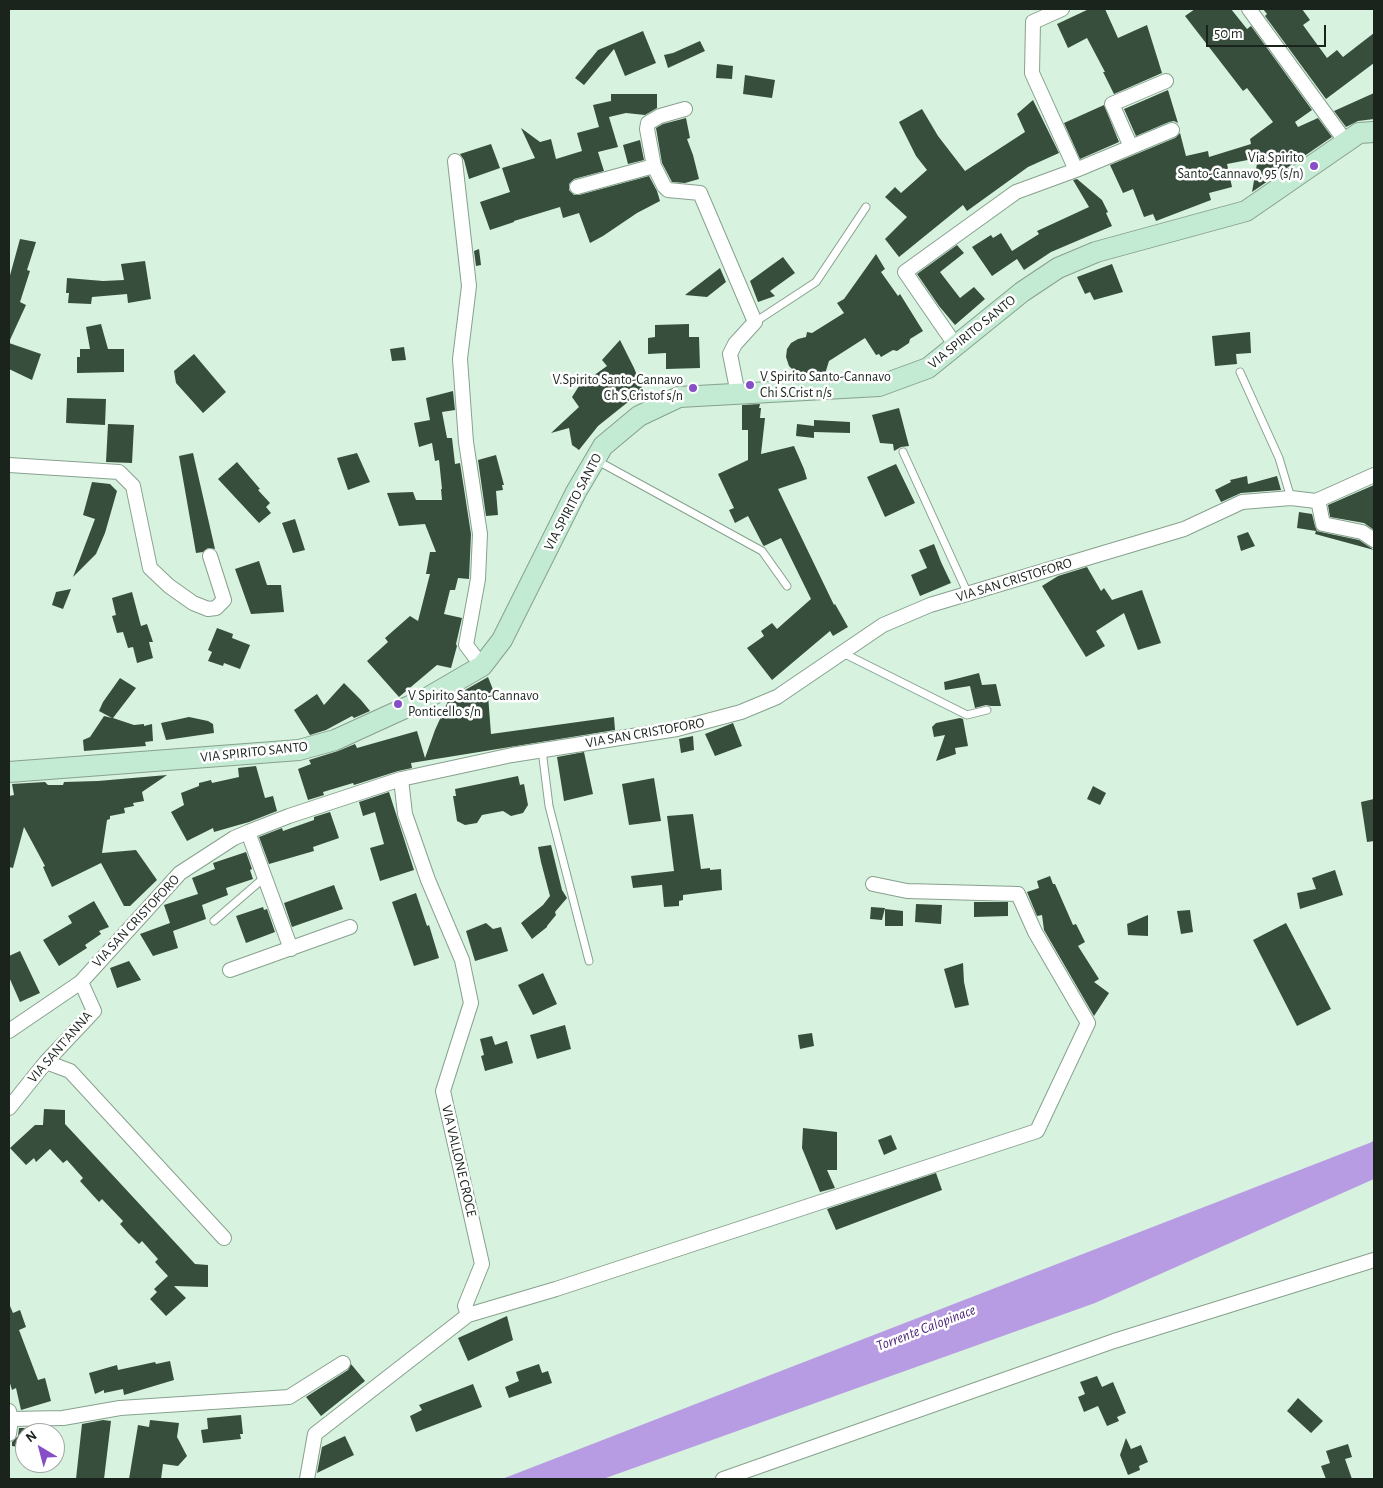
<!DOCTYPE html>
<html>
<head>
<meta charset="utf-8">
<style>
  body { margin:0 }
  #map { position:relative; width:1383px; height:1488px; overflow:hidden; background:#d7f2de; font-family:"Alegreya Sans",sans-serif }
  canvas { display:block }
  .frame { position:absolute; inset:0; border:10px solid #1a241d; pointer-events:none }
  .north { position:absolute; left:15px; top:1423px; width:50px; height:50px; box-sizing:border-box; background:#fff; border:1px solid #a3a7a5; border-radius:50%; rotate:323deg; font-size:14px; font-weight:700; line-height:20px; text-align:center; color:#1a241d }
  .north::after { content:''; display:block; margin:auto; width:18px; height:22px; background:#864fc7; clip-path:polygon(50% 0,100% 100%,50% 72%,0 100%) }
  .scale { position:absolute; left:1206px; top:25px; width:120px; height:22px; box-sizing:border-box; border:2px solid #1a241d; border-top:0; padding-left:6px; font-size:15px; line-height:18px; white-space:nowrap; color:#1a241d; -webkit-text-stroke:4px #fff; paint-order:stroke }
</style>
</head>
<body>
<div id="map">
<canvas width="1383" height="1488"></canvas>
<div class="frame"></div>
<div class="north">N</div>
<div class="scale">50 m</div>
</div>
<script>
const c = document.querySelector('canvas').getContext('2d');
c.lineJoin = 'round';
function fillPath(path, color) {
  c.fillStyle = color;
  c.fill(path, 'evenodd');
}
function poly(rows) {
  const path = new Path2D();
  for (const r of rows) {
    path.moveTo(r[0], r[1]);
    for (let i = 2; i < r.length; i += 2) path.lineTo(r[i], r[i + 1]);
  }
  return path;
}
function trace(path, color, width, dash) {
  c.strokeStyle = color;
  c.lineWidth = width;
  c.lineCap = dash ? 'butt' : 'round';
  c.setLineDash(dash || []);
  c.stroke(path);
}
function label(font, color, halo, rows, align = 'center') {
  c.font = font + ' "Alegreya Sans",sans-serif';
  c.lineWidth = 5;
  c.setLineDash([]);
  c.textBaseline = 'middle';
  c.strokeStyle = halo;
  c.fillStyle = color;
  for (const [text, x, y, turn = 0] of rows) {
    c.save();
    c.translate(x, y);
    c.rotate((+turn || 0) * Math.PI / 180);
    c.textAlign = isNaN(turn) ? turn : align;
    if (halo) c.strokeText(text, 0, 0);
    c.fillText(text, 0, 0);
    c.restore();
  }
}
fillPath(poly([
  [1374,1139,1374,1179,1095,1303,603,1479,502,1479,1372,1142]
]), '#b89ce3');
fillPath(poly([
  [1089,9,1105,9,1118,38,1147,25,1162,73,1114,94,1103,72,1105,72,1087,38,1068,48,1057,24],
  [1195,9,1231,9,1247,29,1251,26,1312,110,1295,122,1298,127,1318,118,1332,137,1252,192,1258,158,1227,164,1232,187,1209,193,1211,200,1156,221,1153,214,1144,217,1133,189,1123,193,1110,165,1175,138,1180,133,1186,156,1208,151,1209,157,1251,144,1250,139,1273,122,1247,88,1243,91,1185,16],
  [1263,9,1302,9,1310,20,1303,25,1327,58,1337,50,1343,57,1374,33,1374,63,1326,99,1265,16,1267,14],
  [643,31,656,63,625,76,614,49,584,85,575,78,598,50],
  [700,41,705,51,668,68,664,55,673,53],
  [717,64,733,66,732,79,716,78],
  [745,75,775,80,772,98,743,94],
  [1168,90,1178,123,1174,121,1169,122,1136,136,1124,109],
  [1374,93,1374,119,1358,121,1346,127,1334,111],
  [611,94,657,94,657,108,645,115,626,113,609,117,618,147,598,152,604,171,574,179,569,184,569,190,574,195,579,195,649,176,657,191,660,201,637,213,603,236,590,243,579,213,563,218,560,207,514,221,514,222,490,230,480,202,510,192,502,168,535,158,521,128,540,142,551,139,556,159,582,151,577,133,599,127,593,105,611,101],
  [1033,100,1059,153,1028,167,967,211,963,205,899,257,885,239,907,217,885,197,895,187,901,193,927,170,916,156,899,122,922,109,938,136,965,171,1025,132,1017,114],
  [1104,105,1119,142,1080,159,1064,123],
  [686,118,690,138,687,139,693,155,699,179,685,183,672,182,662,163,656,128,663,124],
  [640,140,644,160,628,164,623,145],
  [491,144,500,168,469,179,464,160,460,154],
  [1077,179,1102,200,1108,212,1106,213,1112,226,1051,252,1024,270,1017,259,992,276,972,247,991,235,993,238,1001,233,1012,251,1039,234,1037,231,1089,207,1073,180],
  [20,239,36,242,27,270,30,271,20,302,26,305,9,342,9,279],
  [957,245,964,253,940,272,960,298,974,287,985,299,955,325,939,306,917,274],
  [479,249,481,265,476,266,474,251],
  [876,254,885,269,881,272,898,296,900,294,923,331,910,339,909,343,897,351,893,350,881,357,879,354,876,355,865,338,829,361,824,377,813,378,812,376,803,376,795,372,789,366,786,357,787,349,791,343,798,339,806,337,807,332,812,333,844,313,837,303,844,299],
  [783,257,795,273,770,291,775,296,758,302,750,281],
  [145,261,151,299,128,303,127,294,92,297,91,304,68,303,69,293,66,293,67,278,103,281,124,280,121,264],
  [1112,264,1123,292,1094,300,1090,292,1085,294,1077,277],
  [720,268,726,282,707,297,685,295],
  [101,324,108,349,124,349,124,372,77,373,77,357,80,357,80,349,90,349,86,327],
  [689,324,689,337,699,337,700,368,666,369,666,353,648,354,648,338,655,337,655,325],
  [1250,332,1251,353,1236,354,1237,364,1215,366,1212,336],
  [620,340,634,368,643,390,598,426,579,450,572,445,569,428,551,433,579,407,572,397,579,386,607,366,602,360],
  [9,343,41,354,32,380,9,369],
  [404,347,406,360,392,361,390,349],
  [194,354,226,392,203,413,176,383,174,371],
  [453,391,455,410,442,412,447,438,452,438,455,464,460,463,471,534,469,579,458,578,455,590,450,590,444,614,462,618,456,644,457,646,451,668,437,665,399,697,367,661,388,642,385,638,410,616,418,621,430,574,426,574,430,552,436,552,425,524,399,526,387,493,413,492,416,500,442,500,441,489,442,489,439,460,435,461,432,443,419,447,414,423,430,420,426,398],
  [67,398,106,399,105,425,66,423],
  [760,404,759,408,761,408,760,418,765,418,761,454,794,446,804,469,807,479,778,489,834,605,835,604,848,627,833,636,830,631,772,680,747,648,764,636,761,631,772,623,777,629,811,599,781,538,764,546,763,545,748,516,735,523,729,510,734,508,718,474,748,460,748,430,742,430,742,405],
  [899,408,909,446,901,447,894,451,893,444,880,443,872,415],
  [814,420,850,422,850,433,814,432,814,438,796,436,797,424,814,426,814,429],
  [108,424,134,425,132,463,106,462],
  [193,453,215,549,208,548,203,552,196,553,179,456],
  [357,453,370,482,348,490,337,458],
  [496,455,504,485,502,485,503,490,496,491,498,515,486,516,478,460],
  [237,462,260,489,258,490,270,503,266,507,271,513,259,523,218,479],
  [896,464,915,503,885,517,867,477],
  [1247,476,1248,484,1277,476,1281,490,1241,493,1221,502,1215,490,1231,482,1230,480],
  [92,482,110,484,117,491,105,533,96,554,73,577,95,519,83,515],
  [1374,485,1374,530,1364,523,1330,517,1328,505],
  [1299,512,1312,514,1315,526,1317,531,1321,532,1359,540,1374,550,1315,534,1316,531,1297,528],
  [295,519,305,550,293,553,282,523],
  [1248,532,1255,546,1241,551,1237,536],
  [934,544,941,562,951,583,920,596,911,575,927,568,919,550],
  [259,561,267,585,281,585,284,612,251,614,235,569],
  [1087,567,1101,591,1104,588,1112,600,1142,590,1161,643,1138,650,1124,613,1096,631,1105,646,1086,657,1042,586,1058,576],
  [71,589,63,609,52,605,56,592],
  [132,592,141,626,147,624,153,642,149,642,153,658,137,663,133,647,128,648,123,632,117,633,112,616,116,615,112,598],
  [217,628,233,634,232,638,250,645,240,669,224,663,223,666,208,661,212,652,208,650],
  [979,673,982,685,996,684,1001,706,991,706,986,705,975,708,970,686,945,690,944,682],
  [488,677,494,692,488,695,491,734,614,717,615,730,411,763,412,768,398,771,354,785,353,783,323,792,324,795,308,800,298,769,311,764,309,760,338,751,355,744,357,748,417,731,425,758,435,730,449,699],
  [120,678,136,688,113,718,134,725,144,724,144,726,152,724,153,741,145,742,146,746,84,751,83,740,90,737,104,716,112,718,99,711,103,702],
  [344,683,361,700,370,711,354,718,352,716,326,730,310,735,294,710,317,694,324,705],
  [189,717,208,721,213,724,214,733,166,740,161,723],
  [960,718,963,719,968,746,955,748,956,754,936,761,945,735,934,737,932,727,936,723],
  [733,723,742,746,715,756,705,734],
  [693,736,694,750,681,753,679,739],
  [584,752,593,794,564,801,557,757],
  [256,766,265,798,273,796,277,811,249,822,214,832,213,828,187,841,171,812,184,805,181,793,199,786,199,783,211,780,212,783,239,777,238,768],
  [167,775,142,792,144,801,133,803,134,806,124,808,125,813,110,816,110,819,107,820,102,853,136,850,157,880,130,906,124,906,101,863,52,887,43,867,45,866,24,827,13,868,9,867,9,796,14,795,12,784,45,782,48,785,63,785,64,782,98,781],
  [518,776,520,785,524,784,528,805,523,813,511,816,503,811,482,815,477,823,465,825,457,821,453,796,456,796,455,789],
  [654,778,661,821,629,825,622,784],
  [1093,786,1106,793,1100,805,1087,799],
  [389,792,414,870,380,881,370,848,384,844,375,812,363,816,359,802],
  [1374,799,1374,841,1367,842,1361,802],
  [330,812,339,838,313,847,314,851,269,864,259,837,282,828,283,831,314,820,314,817],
  [693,814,701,869,710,868,710,870,721,869,722,890,683,895,683,900,679,901,679,906,664,907,662,885,633,888,631,876,674,871,667,816],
  [551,845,562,890,567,898,555,912,556,915,547,926,547,927,532,939,521,923,543,905,550,896,541,862,538,847],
  [246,852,252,869,250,870,253,879,226,888,228,895,202,905,206,919,173,931,178,948,153,956,140,934,170,923,164,905,198,894,192,878,215,869,213,863],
  [1335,870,1343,895,1300,909,1297,893,1316,889,1312,878],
  [1050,876,1053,884,1055,884,1073,925,1076,924,1085,942,1078,946,1099,979,1094,982,1109,993,1094,1016,1044,930,1042,915,1037,916,1027,892,1039,888,1037,881],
  [334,885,343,909,292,927,284,903],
  [416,893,427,926,429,925,439,958,414,966,392,902],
  [94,901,109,927,99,931,101,934,85,945,87,948,59,966,43,940,72,923,68,916],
  [974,902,1008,902,1008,916,974,917],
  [916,904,942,905,941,924,915,922],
  [263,907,264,910,267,909,275,932,246,943,236,916],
  [871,907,885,908,882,920,870,919],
  [885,909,903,911,903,926,885,926],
  [1190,910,1193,932,1181,934,1177,911],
  [1148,915,1148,936,1128,935,1127,924],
  [486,923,493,929,501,927,508,951,475,961,466,931],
  [1286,923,1331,1009,1297,1026,1253,940],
  [20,951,40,993,20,1002,9,977,9,956],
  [129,961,141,980,117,988,110,968],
  [963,963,964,982,969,1005,955,1008,944,969],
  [543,973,557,1004,533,1015,518,985],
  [565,1025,571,1049,537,1059,530,1035],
  [812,1033,814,1046,800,1049,798,1035],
  [492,1036,495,1045,507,1041,513,1063,485,1071,481,1056,484,1055,480,1039],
  [44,1109,65,1110,65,1124,107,1169,195,1264,208,1265,208,1287,174,1286,186,1298,166,1316,150,1299,157,1292,154,1289,168,1276,155,1262,158,1259,142,1241,139,1244,128,1233,120,1224,123,1221,102,1199,99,1202,80,1181,83,1178,67,1160,63,1163,50,1149,36,1162,34,1158,26,1165,10,1148,35,1125,43,1125],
  [803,1128,837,1132,837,1170,827,1170,835,1188,820,1192,802,1148],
  [891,1135,897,1149,884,1155,878,1140],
  [936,1173,942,1190,836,1230,827,1209],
  [10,1306,13,1313,20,1310,26,1327,19,1330,38,1380,45,1378,51,1401,21,1410,16,1388,12,1390,9,1380,9,1307],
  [507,1316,513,1340,468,1361,458,1338],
  [170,1361,174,1380,124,1395,123,1389,104,1393,104,1390,95,1394,89,1373,117,1365,118,1370,155,1362,156,1364],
  [351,1364,365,1381,321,1416,306,1397,348,1370],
  [539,1364,542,1373,548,1371,552,1383,509,1398,505,1387,519,1381,516,1372],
  [1097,1376,1102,1387,1113,1382,1126,1413,1117,1417,1119,1421,1107,1426,1098,1406,1084,1412,1078,1397,1085,1394,1080,1382],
  [473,1384,482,1407,416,1432,410,1416,422,1410,419,1405],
  [1298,1398,1323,1421,1311,1433,1287,1411],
  [241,1415,243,1434,240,1434,241,1439,203,1443,201,1430,208,1429,207,1418],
  [103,1420,111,1421,104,1479,76,1479,82,1424],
  [150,1420,179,1423,177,1437,187,1456,178,1466,163,1464,161,1479,129,1479,138,1425,149,1427],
  [19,1428,25,1428,25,1448,12,1446,12,1442,18,1436],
  [345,1436,354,1455,317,1473,322,1447],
  [1126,1438,1131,1449,1141,1445,1148,1462,1139,1466,1140,1470,1128,1475,1120,1455],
  [1348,1444,1352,1457,1345,1459,1352,1479,1326,1479,1321,1466,1330,1463,1326,1451]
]), '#374e3d');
const lane = poly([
  [755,322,816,282,866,207],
  [1240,372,1279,458,1291,498],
  [903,452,968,594],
  [596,460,762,551,787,586],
  [843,653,967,715,987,710],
  [542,750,549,806,589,961],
  [214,921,265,877]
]);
const street = poly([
  [1062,9,1033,22,1032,73,1076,170],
  [1249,9,1346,142],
  [685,109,660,116,648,123,647,129,654,166,664,186,668,190,700,193,755,322,735,344,730,354,738,394],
  [1131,147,1112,104,1166,81],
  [455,161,469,286,460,359,466,442,480,534,478,579,466,645,482,666],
  [577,187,654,166],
  [956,346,905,272,1016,192,1076,170,1172,130],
  [9,465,119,472,133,486,150,568,169,586,193,603,208,609,216,608,224,600,210,556],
  [1318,500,1323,524,1362,532,1374,540],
  [401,779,405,814,428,880,462,960,471,1003,443,1091,482,1264,465,1306,468,1315],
  [248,832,291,949],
  [230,970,350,927],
  [9,1031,81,982,180,873,234,838,248,832,289,816,401,779,512,755,677,729,741,712,777,697,883,625,930,605,1184,529,1242,502,1291,498,1316,501,1374,475],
  [46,1062,70,1071,224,1238],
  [9,1108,46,1062,94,1011,81,982],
  [9,1411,11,1419,9,1434],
  [11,1419,63,1418,120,1408,289,1397,343,1363],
  [307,1479,315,1434,468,1315,556,1289,1037,1131,1088,1023,1035,932,1018,894,907,891,873,884],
  [723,1479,1114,1341,1374,1260]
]);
const secondary = poly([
  [9,772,299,750,335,740,427,698,482,666,502,640,576,492,603,446,639,416,679,397,879,386,928,368,1022,292,1058,268,1096,252,1246,211,1359,133,1374,132]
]);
trace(lane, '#87a18e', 9);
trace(street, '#87a18e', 16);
trace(secondary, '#87a18e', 22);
trace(lane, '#fff', 7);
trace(street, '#fff', 14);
trace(secondary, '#c3ead3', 20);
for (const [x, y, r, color] of [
  [1314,166,5,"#864fc7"],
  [750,385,5,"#864fc7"],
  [693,388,5,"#864fc7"],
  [398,704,5,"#864fc7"]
]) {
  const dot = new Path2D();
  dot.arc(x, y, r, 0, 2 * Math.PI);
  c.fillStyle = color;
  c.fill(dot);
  trace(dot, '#fff', 2);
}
label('14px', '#1a241d', '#fff', [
  ["Via Spirito",1304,158],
  ["Santo-Cannavo, 95 (s/n)",1304,174],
  ["V Spirito Santo-Cannavo",760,377,"left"],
  ["Chi S.Crist n/s",760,393,"left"],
  ["V.Spirito Santo-Cannavo",683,380],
  ["Ch S.Cristof s/n",683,396],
  ["V Spirito Santo-Cannavo",408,696,"left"],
  ["Ponticello s/n",408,712,"left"]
], 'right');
label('14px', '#1a241d', '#fff', [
  ["VIA SPIRITO SANTO",972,332,-39],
  ["VIA SPIRITO SANTO",573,502,-62],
  ["VIA SAN CRISTOFORO",1014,580,-17],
  ["VIA SAN CRISTOFORO",645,733,-10],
  ["VIA SPIRITO SANTO",254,752,-6],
  ["VIA SAN CRISTOFORO",136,921,-47],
  ["VIA SANT'ANNA",60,1047,-49],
  ["VIA VALLONE CROCE",459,1161,77]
]);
label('italic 15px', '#4f297a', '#fff', [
  ["Torrente Calopinace",926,1328,-21]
]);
</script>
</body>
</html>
